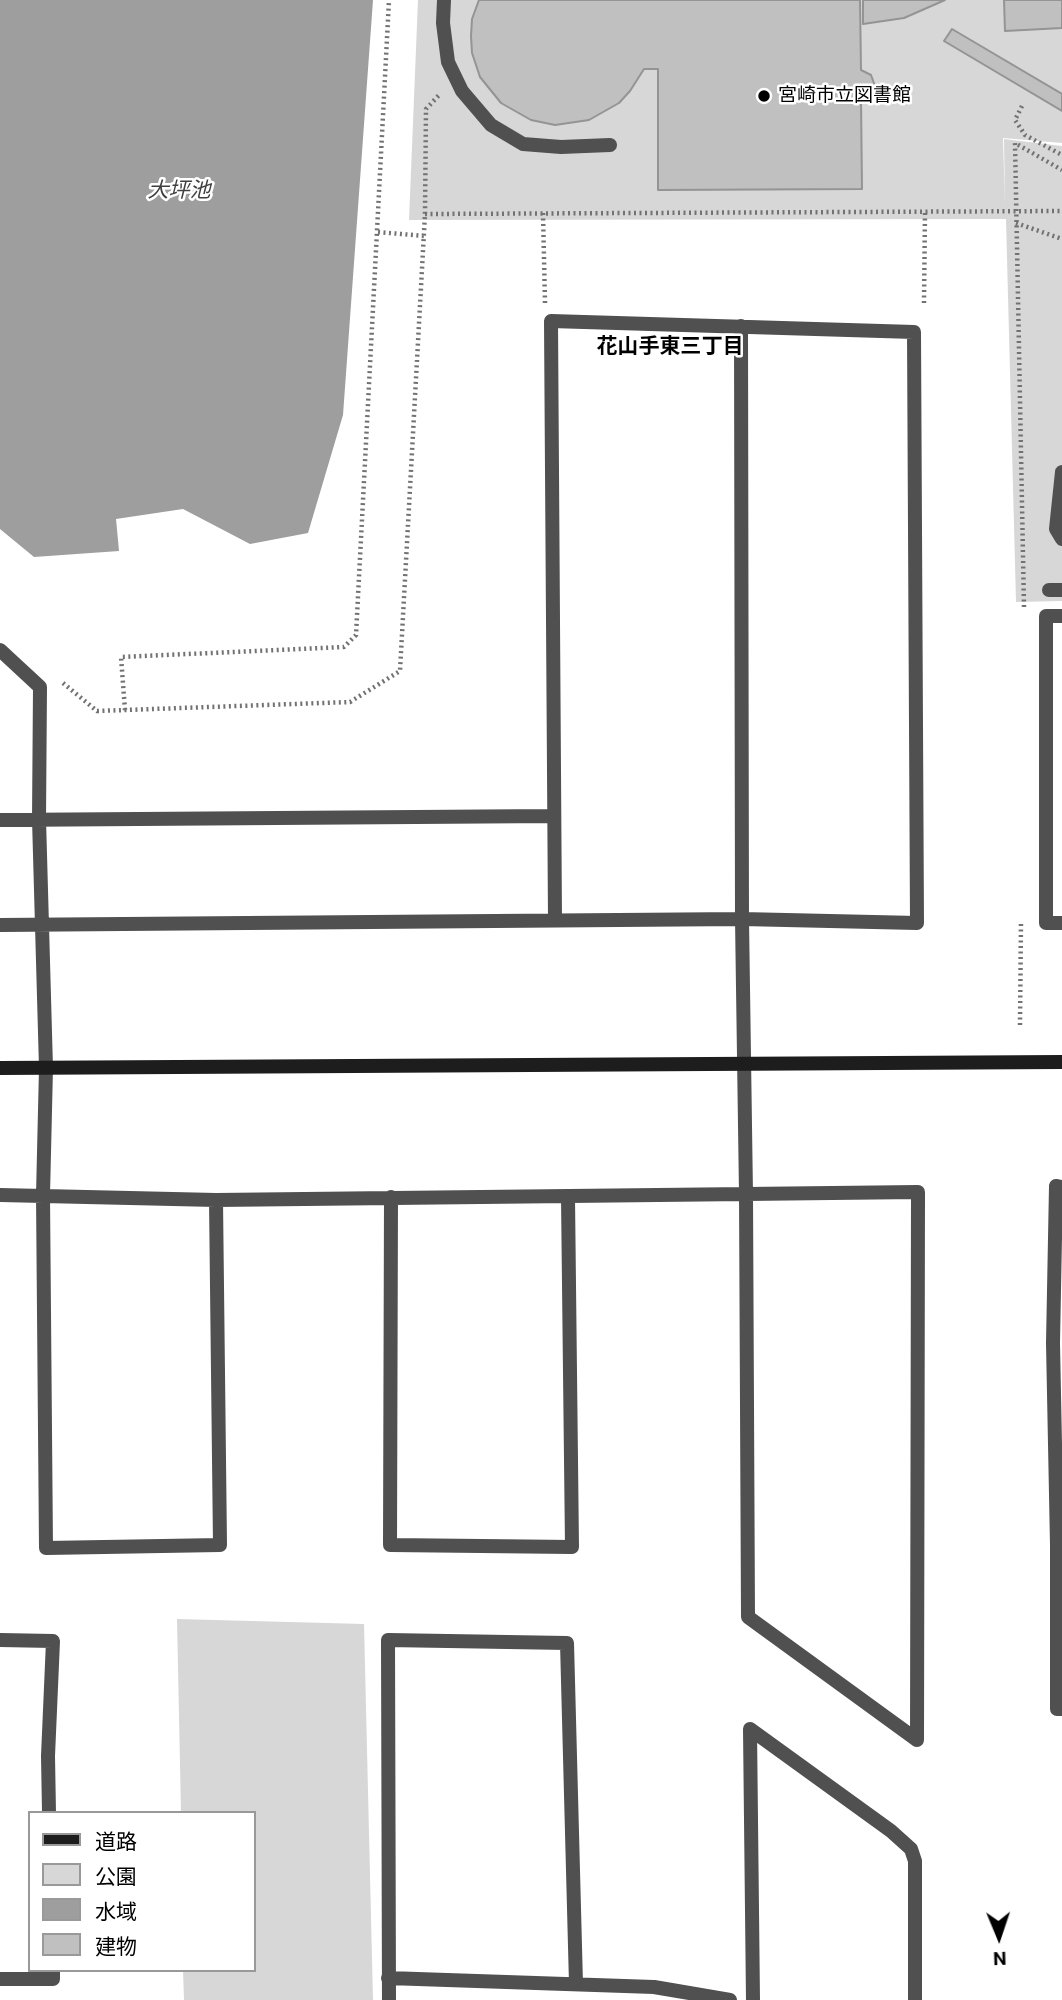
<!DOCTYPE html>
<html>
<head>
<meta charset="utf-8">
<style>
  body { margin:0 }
  #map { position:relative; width:1062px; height:2000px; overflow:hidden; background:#fff; font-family:Roboto,"Noto Sans JP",sans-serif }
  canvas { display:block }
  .legend { position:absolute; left:28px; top:1811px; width:228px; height:161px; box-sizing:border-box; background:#fff; border:2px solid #999; margin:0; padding:9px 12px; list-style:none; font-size:21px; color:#000 }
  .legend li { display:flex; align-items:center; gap:14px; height:35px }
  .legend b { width:35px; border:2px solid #999 }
  .north { position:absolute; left:964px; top:1902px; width:70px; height:70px; -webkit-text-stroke:5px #fff; paint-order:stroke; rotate:178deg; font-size:19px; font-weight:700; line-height:28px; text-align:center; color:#000 }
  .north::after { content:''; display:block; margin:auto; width:24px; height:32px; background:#000; clip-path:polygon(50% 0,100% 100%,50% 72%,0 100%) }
</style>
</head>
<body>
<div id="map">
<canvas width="1062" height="2000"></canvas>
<ul class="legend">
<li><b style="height:9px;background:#1d1d1d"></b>道路</li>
<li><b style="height:19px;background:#d7d7d7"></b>公園</li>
<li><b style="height:19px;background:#9e9e9e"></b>水域</li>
<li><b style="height:19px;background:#c0c0c0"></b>建物</li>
</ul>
<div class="north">N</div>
</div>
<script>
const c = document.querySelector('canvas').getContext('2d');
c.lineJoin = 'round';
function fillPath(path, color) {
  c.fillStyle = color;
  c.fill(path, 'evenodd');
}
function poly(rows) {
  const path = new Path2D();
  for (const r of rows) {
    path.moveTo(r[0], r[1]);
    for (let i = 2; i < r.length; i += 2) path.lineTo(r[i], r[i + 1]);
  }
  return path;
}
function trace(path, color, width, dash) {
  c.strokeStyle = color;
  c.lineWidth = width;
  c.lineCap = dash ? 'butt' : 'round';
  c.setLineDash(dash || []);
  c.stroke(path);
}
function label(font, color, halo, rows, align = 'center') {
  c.font = font + ' Roboto,"Noto Sans JP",sans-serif';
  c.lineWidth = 5;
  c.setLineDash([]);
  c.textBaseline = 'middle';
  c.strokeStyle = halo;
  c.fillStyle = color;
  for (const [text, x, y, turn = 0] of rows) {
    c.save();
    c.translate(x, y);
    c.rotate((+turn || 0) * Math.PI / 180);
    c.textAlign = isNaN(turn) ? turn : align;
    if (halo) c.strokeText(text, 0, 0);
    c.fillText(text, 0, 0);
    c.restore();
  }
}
fillPath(poly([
  [418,0,1062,0,1062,143,1003,138,1005,206,1004,139,1062,146,1062,601,1016,602,1006,219,409,220],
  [177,1619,364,1624,373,2000,184,2000,183,1970,254,1970,254,1813,181,1813]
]), '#d7d7d7');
fillPath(poly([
  [0,0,373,0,343,415,308,533,250,544,183,509,116,519,119,551,34,557,0,529]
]), '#9e9e9e');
const building = poly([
  [479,0,860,0,861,70,871,75,875,86,869,97,861,101,862,189,658,190,658,69,644,69,630,91,619,103,589,120,555,125,531,120,501,103,480,77,472,53,471,36,472,19,479,0],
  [863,0,945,0,904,18,863,24,863,0],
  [1004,0,1062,0,1062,28,1005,31,1004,0],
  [952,29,1062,94,1062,111,944,41,952,29]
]);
fillPath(building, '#c0c0c0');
trace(building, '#949494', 2);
trace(poly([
  [1022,106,1015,120,1025,135,1062,155],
  [543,213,545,303],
  [425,214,1062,211],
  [1016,223,1062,239],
  [378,232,424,236],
  [924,303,925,212],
  [1024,607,1015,143,1062,170],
  [63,683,97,711,350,702,400,671,425,214,426,109,440,94],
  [125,710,121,657,344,647,356,635,389,0],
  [1020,1025,1021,921]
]), '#727272', 4.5, [2, 3.5]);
trace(poly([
  [444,0,443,23,448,62,462,91,491,125,523,144,561,147,610,145],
  [1062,472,1056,529,1062,539],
  [1049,590,1062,590],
  [1062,616,1046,616,1046,923,1062,923]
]), '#505050', 14);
trace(poly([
  [0,650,40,687,39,819,46,1068,43,1195,46,1548,220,1545,216,1200],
  [0,820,553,816],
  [0,925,742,919,917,923,914,332,551,321,555,920],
  [1062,1187,1056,1186,1053,1343,1057,1545,1057,1709,1062,1709],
  [918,1192,917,1740,748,1617,746,1194,918,1192],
  [0,1195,216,1200,746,1194,742,919,741,326],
  [391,1197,390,1545,572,1547,568,1197],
  [0,1640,53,1641,48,1756,49,1813],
  [388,1978,654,1987,730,2000],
  [0,1979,53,1979,53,1970],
  [389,2000,388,1640,567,1643,576,1984],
  [753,2000,750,1729,891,1831,911,1849,915,1861,915,2000]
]), '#505050', 14);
trace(poly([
  [0,1068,1062,1062]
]), '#1d1d1d', 14);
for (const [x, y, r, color] of [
  [764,96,7,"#000"]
]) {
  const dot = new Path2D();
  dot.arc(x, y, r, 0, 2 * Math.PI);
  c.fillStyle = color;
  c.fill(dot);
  trace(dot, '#fff', 2.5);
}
label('19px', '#000', '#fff', [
  ["宮崎市立図書館",778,96]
], 'left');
label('italic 21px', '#3f3f3f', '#fff', [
  ["大坪池",179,192]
]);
label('bold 21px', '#000', '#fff', [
  ["花山手東三丁目",670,348]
]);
</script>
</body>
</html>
